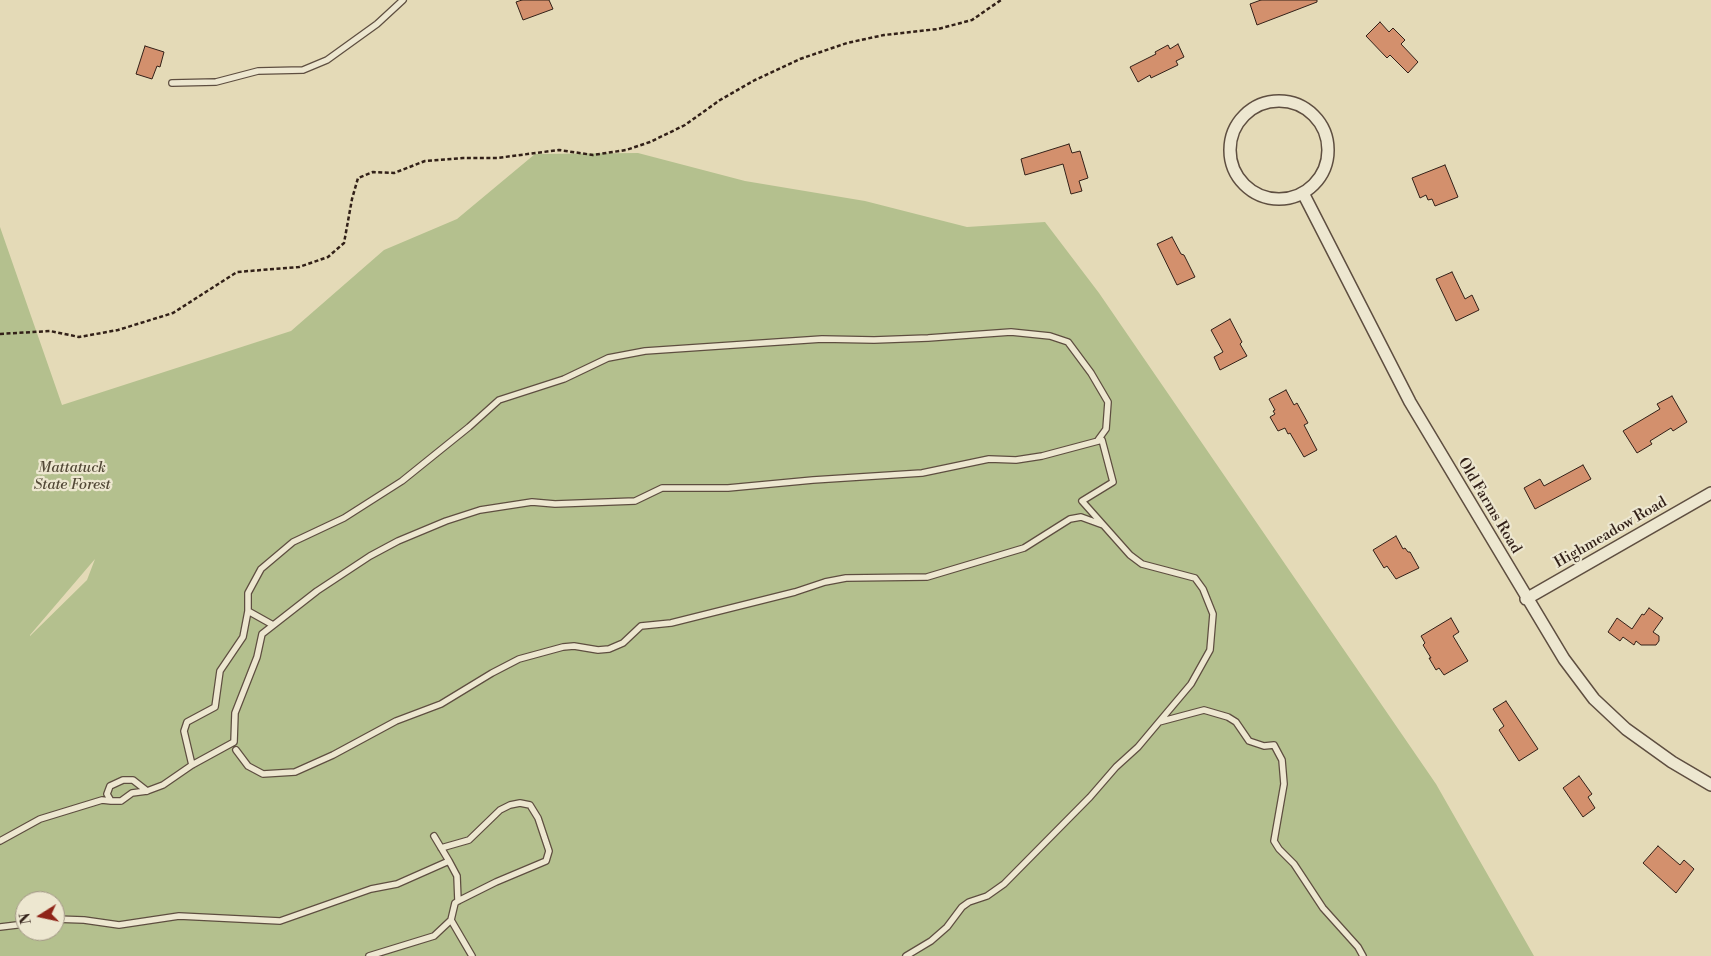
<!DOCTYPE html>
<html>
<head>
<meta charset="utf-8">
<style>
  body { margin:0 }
  #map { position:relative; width:1711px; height:956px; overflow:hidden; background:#e4dab7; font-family:"Libre Bodoni",serif }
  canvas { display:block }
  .north { position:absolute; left:15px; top:891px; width:50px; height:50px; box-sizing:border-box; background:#ede7d0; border:1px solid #a29786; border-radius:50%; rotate:260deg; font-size:14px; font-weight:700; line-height:20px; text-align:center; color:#322018 }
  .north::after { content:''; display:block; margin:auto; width:18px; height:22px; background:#8f2418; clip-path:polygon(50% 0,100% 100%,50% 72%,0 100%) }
</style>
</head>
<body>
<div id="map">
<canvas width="1711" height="956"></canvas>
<div class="north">N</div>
</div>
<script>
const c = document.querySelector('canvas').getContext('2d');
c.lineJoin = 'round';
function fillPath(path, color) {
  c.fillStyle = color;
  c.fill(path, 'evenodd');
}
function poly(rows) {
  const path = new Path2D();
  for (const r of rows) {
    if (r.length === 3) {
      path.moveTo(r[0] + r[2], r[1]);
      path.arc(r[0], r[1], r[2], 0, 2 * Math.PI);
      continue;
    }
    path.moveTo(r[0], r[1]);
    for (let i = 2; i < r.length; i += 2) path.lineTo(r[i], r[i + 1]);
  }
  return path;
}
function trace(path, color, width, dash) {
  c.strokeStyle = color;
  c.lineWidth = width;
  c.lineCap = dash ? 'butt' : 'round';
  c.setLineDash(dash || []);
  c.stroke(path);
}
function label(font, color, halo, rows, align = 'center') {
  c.font = font + ' "Libre Bodoni",serif';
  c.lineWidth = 4.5;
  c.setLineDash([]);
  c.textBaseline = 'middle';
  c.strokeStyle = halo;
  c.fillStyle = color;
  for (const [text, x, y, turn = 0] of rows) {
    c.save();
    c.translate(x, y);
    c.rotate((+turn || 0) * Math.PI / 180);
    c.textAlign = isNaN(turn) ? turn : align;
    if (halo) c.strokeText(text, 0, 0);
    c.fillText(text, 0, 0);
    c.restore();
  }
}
fillPath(poly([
  [638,153,745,181,865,201,967,227,1045,222,1099,293,1436,784,1534,956,0,956,0,227,62,405,291,331,384,250,457,219,535,154],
  [95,559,87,580,30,636,30,635],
  [25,901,55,901,55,931,25,931]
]), '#b4c08e');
const building = poly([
  [522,0,549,0,553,9,523,20,516,2,522,0],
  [1261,0,1317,0,1317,2,1257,25,1250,4,1261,0],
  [1380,22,1389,32,1393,28,1405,40,1401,44,1418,62,1408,73,1390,55,1387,58,1366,36,1380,22],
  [1178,44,1184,57,1176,61,1178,65,1151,78,1150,75,1138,82,1130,67,1156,54,1155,52,1168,45,1170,49,1178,44],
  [145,46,164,52,160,67,157,66,152,79,136,74,145,46],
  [1069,144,1072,153,1080,151,1088,178,1079,181,1082,191,1071,194,1063,164,1025,175,1021,159,1069,144],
  [1445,165,1458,197,1435,206,1432,199,1428,200,1426,195,1420,198,1412,178,1445,165],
  [1172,237,1181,254,1184,255,1195,277,1177,285,1157,244,1172,237],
  [1452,272,1465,299,1472,295,1479,310,1456,321,1436,279,1452,272],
  [1230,319,1242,342,1240,344,1247,356,1220,370,1214,357,1223,352,1211,330,1230,319],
  [1286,390,1294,405,1297,403,1308,423,1304,425,1317,450,1304,457,1290,433,1288,434,1285,428,1278,431,1270,417,1275,414,1273,411,1275,410,1269,399,1286,390],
  [1672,396,1687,422,1673,431,1671,428,1650,441,1652,444,1637,453,1623,431,1660,409,1657,404,1672,396],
  [1583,465,1591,479,1535,509,1524,488,1540,479,1544,486,1583,465],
  [1396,536,1403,549,1405,548,1408,552,1410,552,1419,568,1396,579,1387,566,1384,568,1373,550,1396,536],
  [1649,608,1663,618,1653,632,1659,636,1659,641,1656,645,1641,645,1636,641,1634,645,1623,637,1620,641,1608,632,1617,618,1632,629,1642,614,1644,615,1649,608],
  [1451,618,1459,632,1453,636,1468,661,1444,675,1439,668,1436,670,1429,658,1431,658,1423,645,1425,643,1421,636,1451,618],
  [1506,701,1538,749,1519,761,1499,730,1504,726,1493,709,1506,701],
  [1579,776,1592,794,1588,797,1595,808,1583,817,1563,788,1579,776],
  [1658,846,1680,865,1684,860,1694,869,1676,893,1643,863,1658,846]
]);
fillPath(building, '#d3906d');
trace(building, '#322018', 1);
const lane = poly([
  [172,83,216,82,258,71,303,70,327,60,377,24,403,0],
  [248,611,248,593,261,569,293,542,344,518,402,481,469,427,499,400,564,379,608,358,645,351,822,339,874,340,928,338,1011,332,1050,336,1068,342,1091,373,1108,402,1106,429,1098,440],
  [236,750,248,766,263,774,295,772,333,755,396,721,441,704,492,673,519,659,563,647,574,646,598,650,609,649,623,643,641,626,671,623,795,592,825,582,846,578,927,577,1024,548,1070,519,1081,517,1103,525],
  [192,765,184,731,187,722,215,707,220,671,243,637,248,611,273,625],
  [147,791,133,780,123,780,110,786,107,794,111,801,121,801,132,793,147,791,163,785,192,765,234,742,235,713,257,657,262,634,317,591,370,556,398,541,446,521,480,510,532,502,555,504,635,501,662,488,728,488,813,480,922,473,989,459,1016,460,1042,456,1102,440,1113,482,1082,501,1130,555,1142,564,1195,578,1203,589,1213,614,1210,650,1191,684,1159,722],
  [0,841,40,819,102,800,111,801],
  [449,861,457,876,458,901],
  [55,919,84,920,119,925,179,916,280,921,371,889,397,884,449,861,434,836],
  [451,920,472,956],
  [0,927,25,924],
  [369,956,434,936,451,920,455,903,458,901,496,882,546,861,549,851,538,818,530,805,520,803,510,805,500,810,469,840,441,848],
  [906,956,931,941,947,927,962,907,969,902,987,896,1004,884,1090,797,1116,767,1138,747,1159,722,1204,710,1228,717,1236,722,1249,741,1264,746,1274,745,1282,760,1284,784,1274,841,1279,849,1294,864,1323,908,1358,947,1363,956]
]);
const street = poly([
  [1279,150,49],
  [1303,193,1410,402,1564,659,1594,699,1626,729,1672,762,1711,785],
  [1526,599,1711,493]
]);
trace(lane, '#5e4e40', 8);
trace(street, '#5e4e40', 14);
trace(poly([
  [0,334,50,331,79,337,118,330,173,313,237,272,299,267,328,257,344,243,352,199,358,178,373,172,394,173,425,161,463,158,497,158,559,150,593,155,626,150,650,142,685,125,720,100,755,80,800,59,847,43,884,35,938,29,972,20,1001,0]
]), '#322018', 2.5, [4, 2.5]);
trace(lane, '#ede7d0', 5.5);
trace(street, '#ede7d0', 11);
label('italic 15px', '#524836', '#ede7d0', [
  ["Mattatuck",72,468],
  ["State Forest",72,485]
]);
label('15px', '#322018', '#ede7d0', [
  ["Old Farms Road",1489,506,59],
  ["Highmeadow Road",1611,533,-30]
]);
</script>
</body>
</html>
